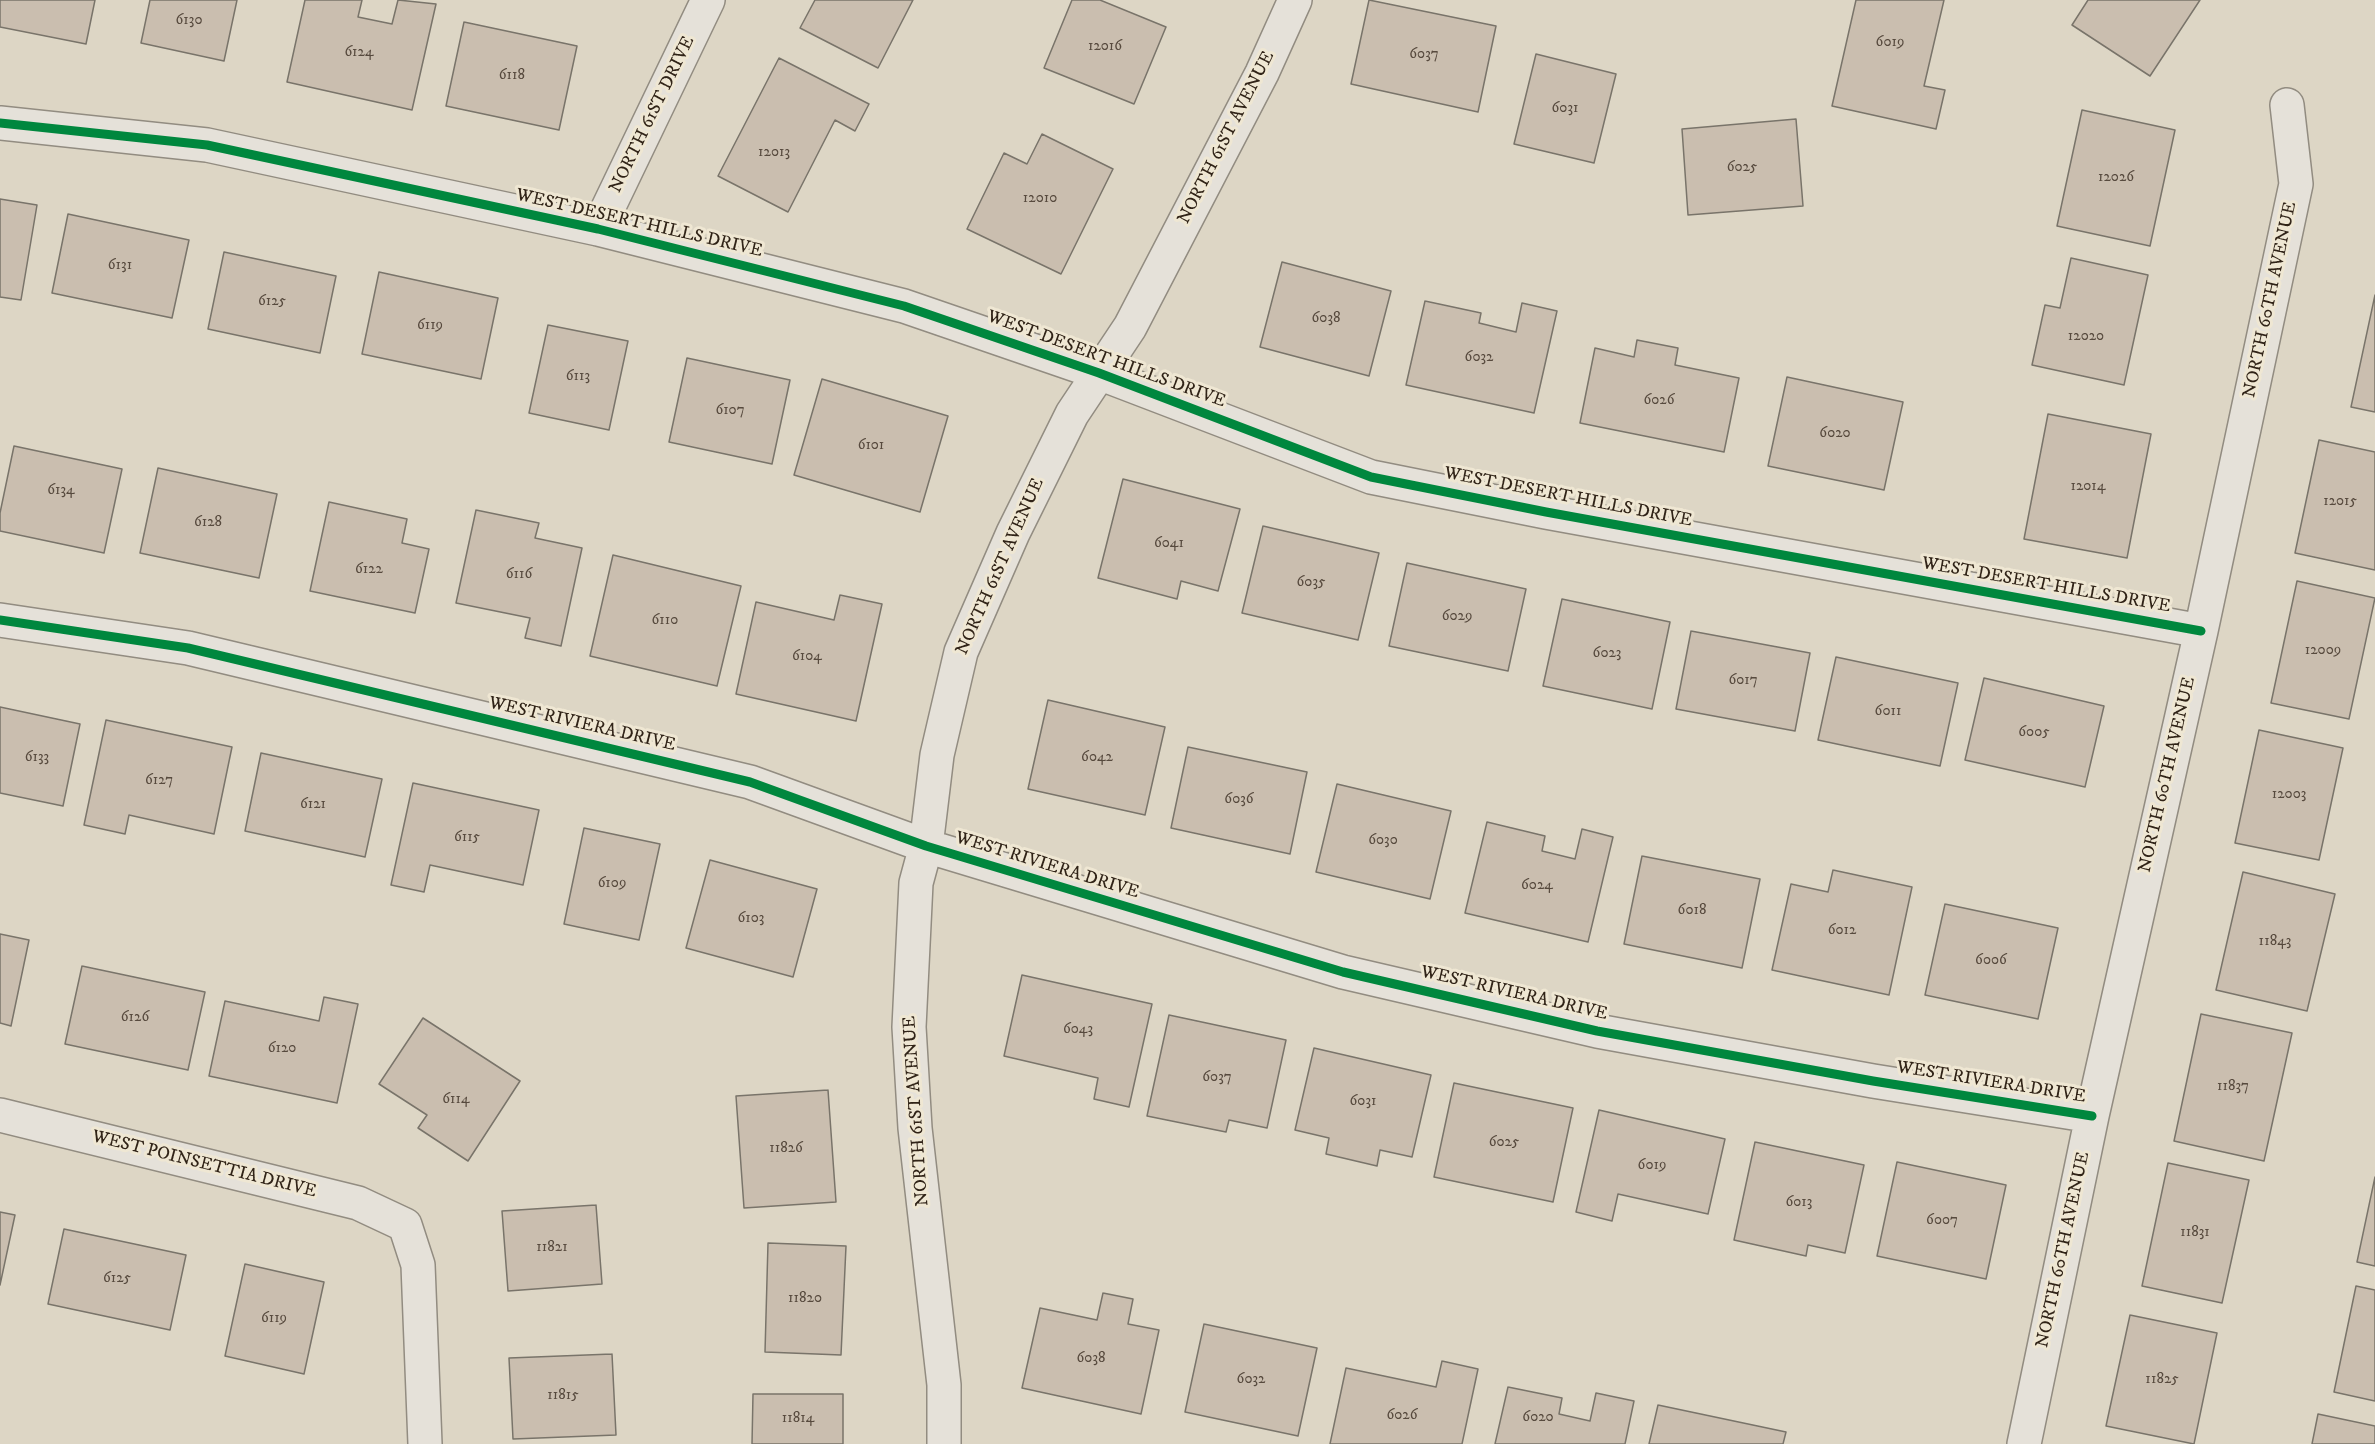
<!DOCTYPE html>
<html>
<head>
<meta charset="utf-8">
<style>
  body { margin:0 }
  canvas { display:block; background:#ddd6c5 }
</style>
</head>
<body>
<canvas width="2375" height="1444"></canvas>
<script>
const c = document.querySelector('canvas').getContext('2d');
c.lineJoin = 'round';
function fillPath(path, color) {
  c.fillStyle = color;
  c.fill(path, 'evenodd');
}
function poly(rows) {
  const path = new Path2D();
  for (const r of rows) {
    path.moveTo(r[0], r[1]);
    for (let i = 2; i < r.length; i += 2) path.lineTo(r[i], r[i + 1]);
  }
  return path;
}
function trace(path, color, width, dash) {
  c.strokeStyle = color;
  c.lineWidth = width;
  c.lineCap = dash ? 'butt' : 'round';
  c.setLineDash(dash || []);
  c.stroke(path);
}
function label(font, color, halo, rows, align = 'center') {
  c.font = font + ' "IM FELL DW Pica",serif';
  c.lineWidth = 6;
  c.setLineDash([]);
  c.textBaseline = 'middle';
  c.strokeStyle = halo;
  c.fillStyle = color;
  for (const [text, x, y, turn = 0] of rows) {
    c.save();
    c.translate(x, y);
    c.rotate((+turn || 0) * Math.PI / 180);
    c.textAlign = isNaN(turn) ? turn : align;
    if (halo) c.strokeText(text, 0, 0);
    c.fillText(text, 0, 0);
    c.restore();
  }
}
const building = poly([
  [0,0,95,0,86,44,0,27,0,0],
  [150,0,237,0,224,61,141,43,150,0],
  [305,0,362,0,358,17,392,24,398,0,436,4,412,110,287,82,305,0],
  [815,0,913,0,878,68,800,28,815,0],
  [1072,0,1100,0,1166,27,1134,104,1044,68,1072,0],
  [1369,0,1496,26,1478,112,1351,84,1369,0],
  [1856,0,1944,0,1924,86,1945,90,1936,129,1832,106,1856,0],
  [2088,0,2200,0,2150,76,2072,25,2088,0],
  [464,22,577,46,559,130,446,106,464,22],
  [1536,54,1616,74,1594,163,1514,144,1536,54],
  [779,58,869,104,855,131,835,120,788,212,718,176,779,58],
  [2082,110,2175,130,2150,246,2057,226,2082,110],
  [1796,119,1803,206,1688,215,1682,129,1796,119],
  [1042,134,1113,169,1061,274,967,229,1004,153,1027,164,1042,134],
  [0,199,37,205,21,300,0,297,0,199],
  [68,214,189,240,172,318,52,293,68,214],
  [224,252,336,276,320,353,208,329,224,252],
  [2071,258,2148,275,2124,385,2032,365,2045,305,2060,308,2071,258],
  [1282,262,1391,291,1369,376,1260,347,1282,262],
  [379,272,498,298,481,379,362,354,379,272],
  [2375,295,2375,412,2351,407,2375,295],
  [1425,301,1481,313,1479,323,1516,332,1522,303,1557,311,1534,413,1406,385,1425,301],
  [548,325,628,341,609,430,529,413,548,325],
  [1637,340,1678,348,1675,365,1739,378,1724,452,1580,423,1595,348,1634,357,1637,340],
  [687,358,790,380,772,464,669,442,687,358],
  [1787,377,1903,402,1884,490,1768,466,1787,377],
  [822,379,948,416,920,512,794,475,822,379],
  [2048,414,2151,434,2127,558,2024,539,2048,414],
  [2319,440,2375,452,2375,570,2295,553,2319,440],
  [14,446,122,469,104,553,0,531,0,513,14,446],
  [158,468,277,494,259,578,140,553,158,468],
  [1123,479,1240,509,1218,591,1181,581,1177,599,1098,578,1123,479],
  [329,502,407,519,402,543,429,549,415,613,310,591,329,502],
  [476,510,539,523,535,538,582,548,561,646,525,638,530,618,456,603,476,510],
  [1263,526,1379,553,1358,640,1242,613,1263,526],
  [613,555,741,586,717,686,590,656,613,555],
  [1407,563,1526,589,1508,671,1389,646,1407,563],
  [2297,581,2375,598,2349,719,2271,703,2297,581],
  [840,595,882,604,856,721,736,694,756,602,834,620,840,595],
  [1562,599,1670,622,1652,709,1543,686,1562,599],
  [1691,631,1810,653,1795,731,1676,709,1691,631],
  [1836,657,1958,683,1940,766,1818,740,1836,657],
  [1984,678,2104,706,2085,787,1965,760,1984,678],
  [1048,700,1165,727,1145,815,1028,789,1048,700],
  [0,707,80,724,63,806,0,793,0,707],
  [106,720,232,747,214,834,129,815,125,834,84,825,106,720],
  [2259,730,2343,748,2319,860,2235,843,2259,730],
  [1188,747,1307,772,1290,854,1171,828,1188,747],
  [261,753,382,779,365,857,245,831,261,753],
  [413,783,539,810,523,885,430,865,424,892,391,885,413,783],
  [1337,784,1451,811,1430,899,1316,872,1337,784],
  [1487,822,1545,836,1542,851,1575,859,1582,829,1613,837,1588,942,1465,913,1487,822],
  [584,828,660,844,639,940,564,924,584,828],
  [1642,856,1760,879,1742,968,1624,944,1642,856],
  [710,860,817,889,793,977,686,948,710,860],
  [1833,870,1912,887,1889,995,1772,970,1791,884,1828,892,1833,870],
  [2243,872,2335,894,2307,1011,2216,990,2243,872],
  [1945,904,2058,928,2038,1019,1925,995,1945,904],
  [0,934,29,940,11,1026,0,1023,0,934],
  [82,966,205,992,188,1070,65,1044,82,966],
  [1022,975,1152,1004,1129,1107,1094,1099,1098,1078,1004,1056,1022,975],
  [324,997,358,1004,337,1103,209,1076,225,1001,319,1021,324,997],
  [2201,1014,2292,1033,2264,1161,2174,1141,2201,1014],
  [1169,1015,1286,1040,1267,1128,1229,1120,1226,1132,1147,1116,1169,1015],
  [423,1018,520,1081,468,1161,418,1128,427,1115,379,1084,423,1018],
  [1314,1048,1431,1075,1412,1157,1380,1150,1377,1166,1326,1154,1329,1138,1295,1130,1314,1048],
  [1454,1083,1573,1108,1553,1202,1434,1177,1454,1083],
  [828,1090,836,1202,744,1208,736,1096,828,1090],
  [1599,1110,1725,1139,1708,1214,1618,1194,1612,1221,1576,1212,1599,1110],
  [1755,1142,1864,1165,1845,1253,1808,1245,1806,1256,1734,1240,1755,1142],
  [1897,1162,2006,1185,1986,1279,1877,1256,1897,1162],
  [2168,1163,2249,1180,2222,1303,2142,1286,2168,1163],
  [2375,1177,2375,1266,2357,1262,2375,1177],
  [596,1205,602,1284,508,1291,502,1211,596,1205],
  [0,1212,15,1215,0,1285,0,1212],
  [64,1229,186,1255,170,1330,48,1304,64,1229],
  [768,1243,846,1246,841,1355,765,1352,768,1243],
  [245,1264,324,1282,304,1374,225,1356,245,1264],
  [2356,1286,2375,1290,2375,1401,2334,1392,2356,1286],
  [1103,1293,1133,1299,1128,1324,1159,1330,1141,1414,1022,1388,1040,1308,1097,1320,1103,1293],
  [2130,1315,2217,1333,2194,1444,2106,1426,2130,1315],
  [1204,1324,1317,1348,1298,1436,1185,1412,1204,1324],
  [612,1354,616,1435,513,1439,509,1358,612,1354],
  [1442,1361,1478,1369,1462,1444,1330,1444,1346,1368,1436,1387,1442,1361],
  [1508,1387,1562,1398,1559,1414,1590,1421,1596,1393,1634,1401,1625,1444,1495,1444,1508,1387],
  [753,1394,843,1394,843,1444,752,1444,753,1394],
  [1658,1405,1786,1432,1783,1444,1649,1444,1658,1405],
  [2318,1414,2375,1426,2375,1444,2312,1444,2318,1414]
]);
fillPath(building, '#cabeaf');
trace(building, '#79746a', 1.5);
const street = poly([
  [0,123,207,145,598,229,904,306,1099,373,1371,477,1546,512,2201,631],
  [598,229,708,0],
  [0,620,188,648,750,782,926,846,1343,972,1597,1031,1873,1081,2092,1116],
  [0,1115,358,1203,405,1225,418,1265,425,1444],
  [944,1444,944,1385,915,1128,909,1027,916,883,926,846,937,755,961,652,1013,533,1072,414,1130,327,1262,73,1295,0],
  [2024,1444,2092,1116,2201,631,2296,184,2287,105]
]);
trace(street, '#928c81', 36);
trace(street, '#e5e1d9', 33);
trace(poly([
  [0,123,207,145,598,229,904,306,1099,373,1371,477,1546,512,2201,631],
  [0,620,188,648,750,782,926,846,1343,972,1597,1031,1873,1081,2092,1116]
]), '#00873e', 9);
label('15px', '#574a3e', null, [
  ["6130",189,21],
  ["6019",1890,43],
  ["12016",1105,47],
  ["6124",359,53],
  ["6037",1424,55],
  ["6118",512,76],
  ["6031",1565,109],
  ["12013",774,153],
  ["6025",1742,168],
  ["12026",2116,178],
  ["12010",1040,199],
  ["6131",120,266],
  ["6125",272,302],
  ["6038",1326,319],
  ["6119",430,326],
  ["12020",2086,337],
  ["6032",1479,358],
  ["6113",578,377],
  ["6026",1659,401],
  ["6107",730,411],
  ["6020",1835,434],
  ["6101",871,446],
  ["12014",2088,487],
  ["6134",61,491],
  ["12015",2340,502],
  ["6128",208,523],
  ["6041",1169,544],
  ["6122",369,570],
  ["6116",519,575],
  ["6035",1311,583],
  ["6029",1457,617],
  ["6110",665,621],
  ["12009",2323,651],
  ["6023",1607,654],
  ["6104",807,657],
  ["6017",1743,681],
  ["6011",1888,712],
  ["6005",2034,733],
  ["6133",37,758],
  ["6042",1097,758],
  ["6127",159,781],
  ["12003",2289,795],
  ["6036",1239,800],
  ["6121",313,805],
  ["6115",467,838],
  ["6030",1383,841],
  ["6109",612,884],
  ["6024",1537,886],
  ["6018",1692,911],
  ["6103",751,919],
  ["6012",1842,931],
  ["11843",2275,942],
  ["6006",1991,961],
  ["6126",135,1018],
  ["6043",1078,1030],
  ["6120",282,1049],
  ["6037",1217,1078],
  ["11837",2233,1087],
  ["6114",456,1100],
  ["6031",1363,1102],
  ["6025",1504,1143],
  ["11826",786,1149],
  ["6019",1652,1166],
  ["6013",1799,1203],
  ["6007",1942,1221],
  ["11831",2195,1233],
  ["11821",552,1248],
  ["6125",117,1279],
  ["11820",805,1299],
  ["6119",274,1319],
  ["6038",1091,1359],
  ["6032",1251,1380],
  ["11825",2162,1380],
  ["11815",563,1396],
  ["6026",1402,1416],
  ["6020",1538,1418],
  ["11814",798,1419]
]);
label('18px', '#302317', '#efe7d3', [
  ["NORTH 61ST DRIVE",653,115,-64],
  ["NORTH 61ST AVENUE",1227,138,-63],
  ["WEST DESERT HILLS DRIVE",639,224,13],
  ["NORTH 60TH AVENUE",2271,300,-78],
  ["WEST DESERT HILLS DRIVE",1106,360,20],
  ["WEST DESERT HILLS DRIVE",1568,498,11],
  ["NORTH 61ST AVENUE",1001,567,-66],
  ["WEST DESERT HILLS DRIVE",2046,586,10],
  ["WEST RIVIERA DRIVE",582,725,13],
  ["NORTH 60TH AVENUE",2168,775,-77],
  ["WEST RIVIERA DRIVE",1047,866,17],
  ["WEST RIVIERA DRIVE",1514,994,13],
  ["WEST RIVIERA DRIVE",1991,1083,9],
  ["NORTH 61ST AVENUE",917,1111,-94],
  ["WEST POINSETTIA DRIVE",204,1165,14],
  ["NORTH 60TH AVENUE",2064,1250,-78]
]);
</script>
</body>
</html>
